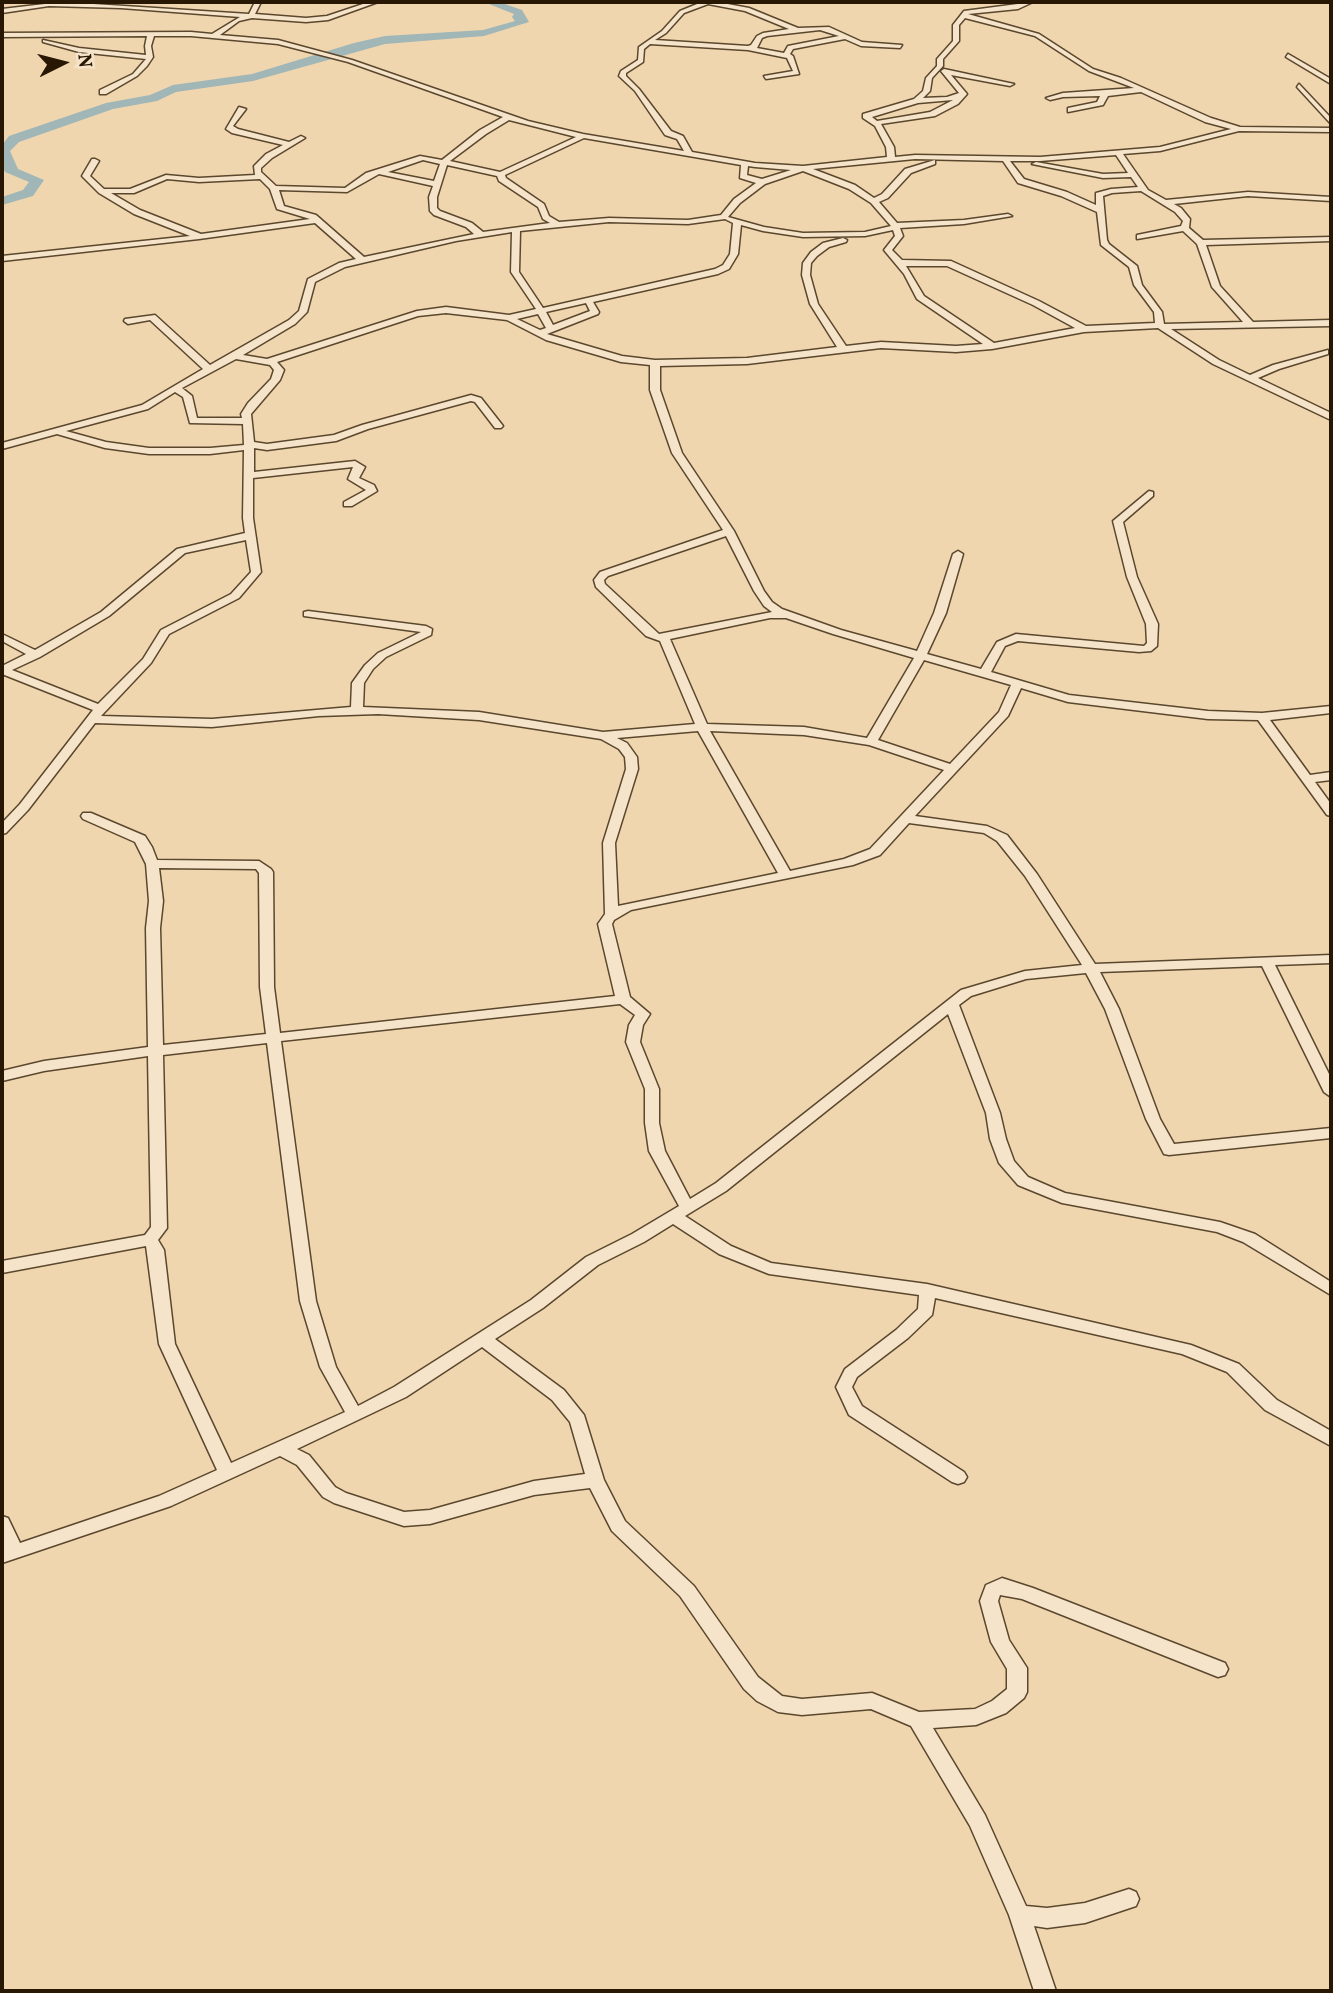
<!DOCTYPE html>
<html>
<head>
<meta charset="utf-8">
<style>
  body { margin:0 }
  #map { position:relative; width:1333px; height:1993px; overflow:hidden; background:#f0d6ae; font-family:Vollkorn,serif }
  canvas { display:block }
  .frame { position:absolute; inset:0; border:4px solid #281702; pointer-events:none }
  .north { position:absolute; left:28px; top:28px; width:70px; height:70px; -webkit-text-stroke:5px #f5e4ca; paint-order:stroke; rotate:84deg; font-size:19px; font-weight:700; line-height:28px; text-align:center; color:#281702 }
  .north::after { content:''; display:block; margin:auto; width:24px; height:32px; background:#281702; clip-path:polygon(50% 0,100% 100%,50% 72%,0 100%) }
</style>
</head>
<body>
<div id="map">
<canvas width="1333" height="1993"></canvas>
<div class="frame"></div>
<div class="north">N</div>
</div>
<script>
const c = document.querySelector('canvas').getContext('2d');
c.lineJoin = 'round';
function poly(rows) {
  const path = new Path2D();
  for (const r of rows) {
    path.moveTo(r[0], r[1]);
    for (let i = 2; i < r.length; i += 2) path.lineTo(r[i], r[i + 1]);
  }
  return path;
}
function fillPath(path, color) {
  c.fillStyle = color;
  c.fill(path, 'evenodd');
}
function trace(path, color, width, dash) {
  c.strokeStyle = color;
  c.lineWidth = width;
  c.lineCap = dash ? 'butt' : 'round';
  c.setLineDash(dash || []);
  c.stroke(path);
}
fillPath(poly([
  [484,2,499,2,522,10,529,22,484,36,385,44,253,81,176,92,157,101,113,109,19,142,10,151,18,169,44,180,33,196,2,205,2,197,23,190,29,182,5,172,2,164,2,145,9,136,106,103,150,95,173,85,252,74,354,43,385,36,483,30,515,21,512,17,514,14,484,2]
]), '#a1b6b7');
const minor = poly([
  [62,2,249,14,255,2,261,2,255,14,306,18,327,16,369,2,378,2,328,20,306,22,252,18,239,21,220,35,278,40,352,60,528,121,583,134,684,151,677,139,665,135,635,91,619,76,621,71,638,60,639,47,662,31,680,11,702,2,717,2,749,8,798,28,829,27,862,42,902,45,900,48,861,46,845,39,793,49,790,54,793,56,799,74,766,79,764,76,793,71,787,58,748,50,650,44,644,49,643,62,626,73,626,76,639,89,671,131,683,136,692,152,755,163,803,166,887,157,886,147,875,126,863,118,863,114,914,99,923,91,926,78,937,66,937,59,953,41,953,25,964,11,1033,2,1018,9,968,14,1039,34,1093,69,1121,78,1211,118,1240,127,1331,128,1331,132,1239,131,1160,151,1123,154,1148,190,1166,200,1248,192,1331,197,1331,201,1248,196,1174,204,1181,208,1190,219,1189,228,1203,240,1331,237,1331,241,1206,245,1220,286,1253,322,1331,320,1331,326,1171,329,1219,360,1250,375,1273,365,1328,350,1328,354,1279,369,1258,378,1331,413,1331,420,1213,364,1158,328,1084,332,992,349,956,352,881,348,747,364,660,366,660,390,682,453,734,531,764,591,772,602,782,609,841,630,917,651,934,613,953,554,958,551,963,554,946,613,927,654,981,669,997,642,1016,634,1144,646,1147,643,1146,624,1127,577,1113,521,1149,491,1153,492,1153,496,1123,522,1137,577,1158,624,1157,646,1151,651,1139,652,1018,641,1005,646,991,672,1069,695,1208,711,1262,713,1331,706,1331,713,1270,720,1310,775,1331,772,1331,780,1315,782,1331,804,1331,816,1327,815,1258,720,1208,719,1068,702,1021,688,1008,716,915,816,987,826,1007,835,1037,874,1095,964,1331,955,1331,963,1275,965,1331,1078,1331,1097,1324,1092,1262,966,1100,972,1119,1009,1160,1119,1174,1144,1331,1128,1331,1138,1169,1155,1164,1154,1146,1119,1105,1009,1086,973,1026,979,971,996,959,1005,1000,1113,1006,1139,1014,1161,1028,1177,1065,1193,1220,1222,1255,1234,1331,1282,1331,1295,1243,1242,1217,1232,1062,1203,1018,1185,999,1163,990,1139,986,1113,948,1014,726,1191,685,1216,731,1246,771,1263,927,1284,1191,1345,1239,1364,1277,1400,1331,1431,1331,1446,1265,1410,1227,1372,1182,1354,935,1298,932,1315,908,1338,857,1377,852,1387,862,1406,964,1472,967,1477,964,1482,958,1484,952,1482,849,1415,836,1387,845,1369,896,1330,918,1309,919,1295,769,1274,719,1254,673,1224,644,1242,598,1265,543,1308,495,1339,564,1390,584,1415,604,1480,625,1521,694,1586,758,1677,782,1696,802,1699,872,1693,919,1712,975,1709,992,1701,1007,1689,1007,1669,991,1642,980,1601,986,1585,1002,1578,1033,1588,1225,1663,1228,1669,1225,1675,1218,1677,1022,1599,1000,1595,998,1601,1009,1640,1027,1668,1027,1692,1024,1698,1006,1713,976,1725,933,1728,985,1815,1026,1906,1047,1908,1085,1903,1129,1889,1136,1892,1139,1899,1136,1906,1085,1923,1047,1928,1034,1926,1056,1991,1034,1991,1009,1915,970,1826,911,1726,871,1709,802,1715,778,1712,757,1701,744,1689,680,1596,612,1531,590,1488,534,1495,430,1524,404,1526,334,1503,323,1497,297,1465,280,1456,171,1506,2,1563,2,1549,4,1548,2,1516,8,1518,20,1543,159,1496,217,1470,159,1344,146,1246,2,1273,2,1261,145,1235,151,1227,148,1056,44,1071,2,1081,2,1071,44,1061,148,1047,146,928,149,901,146,864,135,842,83,819,81,816,83,813,91,813,145,836,152,847,157,860,259,861,271,869,273,872,274,987,280,1033,615,996,598,924,605,914,603,843,626,769,625,757,619,749,601,739,479,720,378,714,319,716,212,727,95,723,28,810,6,833,2,834,2,823,20,804,93,710,2,674,2,666,26,654,2,641,2,634,35,650,101,612,177,549,245,533,243,518,244,450,210,454,149,454,105,448,57,434,2,449,2,443,142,405,203,369,150,320,128,324,124,321,125,319,155,315,210,365,289,320,299,311,308,279,339,263,356,259,315,223,199,239,2,261,2,256,190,236,134,214,99,193,82,176,92,159,95,159,99,161,90,176,104,189,130,189,166,175,199,178,255,175,254,166,266,154,283,145,232,133,226,129,239,107,246,109,233,126,238,129,289,142,301,136,305,138,272,158,261,168,261,172,276,186,345,188,366,173,420,156,442,160,480,130,503,117,348,62,278,44,191,36,154,36,151,46,153,57,147,66,137,76,106,94,100,94,100,90,133,74,146,59,79,52,43,42,43,40,79,48,146,55,145,46,147,36,2,37,2,33,191,32,212,34,240,17,121,8,49,6,2,13,2,9,62,2],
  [708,4,745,11,789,29,763,33,757,36,751,45,748,46,655,40,666,33,684,13,708,4],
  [965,18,1035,36,1089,71,1134,88,1063,93,1046,98,1050,100,1063,97,1100,96,1097,102,1068,108,1068,112,1103,105,1108,96,1141,92,1205,122,1231,129,1160,147,1040,157,915,155,895,157,894,147,881,124,935,116,958,104,967,94,951,75,1010,86,1014,84,944,69,941,71,959,93,947,97,923,98,930,91,932,78,943,66,943,59,959,41,959,25,965,18],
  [820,30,839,36,788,46,784,53,757,48,762,38,767,36,820,30],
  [953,100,930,112,877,121,872,117,918,103,953,100],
  [509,120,576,137,500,172,450,161,486,134,509,120],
  [584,138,741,165,740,178,756,183,734,199,721,215,688,220,609,218,559,222,549,216,544,204,506,178,505,175,584,138],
  [1116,155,1128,173,1103,174,1036,162,1032,164,1103,178,1131,177,1138,187,1111,189,1096,193,1096,205,1067,192,1024,179,1010,161,1040,161,1116,155],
  [915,159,1003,161,1018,183,1061,196,1097,212,1101,245,1129,267,1134,285,1154,312,1155,323,1086,326,1039,301,951,261,902,260,892,250,903,236,900,228,964,224,1012,216,1008,214,964,220,897,223,879,202,888,198,911,173,935,164,935,160,905,169,882,194,874,198,855,185,813,169,915,159],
  [423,160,440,164,434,181,388,172,423,160],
  [447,165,497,176,499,181,538,207,543,219,550,223,483,232,472,223,440,211,437,208,437,197,447,165],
  [748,166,755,167,791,170,762,179,747,175,748,166],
  [803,171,849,189,871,203,891,226,865,232,803,233,764,227,728,217,740,203,765,184,803,171],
  [379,174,433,186,429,197,430,211,434,215,466,227,474,234,364,257,316,215,284,206,279,190,347,192,379,174],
  [167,179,199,182,260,179,270,189,277,209,310,219,201,234,140,210,111,193,134,193,167,179],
  [1141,191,1175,212,1183,221,1181,226,1137,235,1137,239,1183,231,1197,244,1212,287,1243,322,1164,324,1162,312,1142,285,1137,266,1109,244,1107,240,1103,196,1112,193,1141,191],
  [725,219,733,223,730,254,723,265,715,269,543,308,519,272,520,231,609,222,688,224,725,219],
  [741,225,763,231,803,237,865,236,893,230,895,236,884,250,904,274,917,299,983,344,956,346,881,342,846,346,818,304,810,275,811,263,817,256,829,247,846,242,847,240,843,238,823,243,811,252,803,263,802,275,810,304,837,347,747,358,655,360,622,356,547,334,598,314,599,312,593,302,718,274,729,269,738,254,741,225],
  [512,232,511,272,536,309,509,315,446,307,417,311,267,359,243,355,295,324,307,312,315,282,345,267,456,241,512,232],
  [906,266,947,266,1033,305,1075,328,994,343,924,296,906,266],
  [586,303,590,311,553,325,546,312,586,303],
  [446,313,507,320,546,340,621,362,650,365,650,390,672,453,723,530,600,572,594,580,596,587,646,636,660,641,695,724,603,732,479,712,363,707,364,683,373,669,386,657,431,635,432,629,426,626,308,611,304,612,304,616,421,632,378,653,365,665,352,683,351,707,212,719,101,716,151,663,169,634,239,598,261,572,253,518,253,478,353,467,348,479,366,490,344,502,344,506,352,506,377,491,374,485,359,478,365,467,355,461,254,472,254,448,267,450,336,441,368,429,471,401,475,402,495,428,501,428,503,426,481,398,471,395,362,425,334,435,267,444,254,442,251,414,280,380,284,370,277,362,418,316,446,313],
  [538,314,546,328,540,330,517,319,538,314],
  [236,359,270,365,274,370,271,379,248,403,241,414,242,418,197,418,192,396,182,388,236,359],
  [175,392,183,397,190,423,243,424,244,445,210,448,149,448,106,442,66,431,148,409,175,392],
  [726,536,754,591,764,606,772,612,659,634,605,584,604,580,608,576,726,536],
  [246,540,251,572,231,594,161,630,143,659,98,704,12,670,40,657,109,616,185,553,246,540],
  [770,618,786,618,833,634,914,658,867,738,804,727,707,724,670,639,770,618],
  [924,660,1011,685,999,712,950,764,878,740,924,660],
  [698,731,778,873,618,906,615,843,638,769,637,757,627,743,617,738,698,731],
  [710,731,804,735,869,745,944,770,870,849,844,859,790,871,710,731],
  [909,823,984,833,997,841,1025,876,1082,965,1025,971,961,990,716,1183,690,1199,665,1151,659,1123,659,1089,640,1042,643,1025,650,1014,630,997,612,924,614,920,631,910,853,865,880,855,909,823],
  [159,868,256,869,259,873,260,987,266,1034,163,1045,160,928,163,901,159,868],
  [620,1004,635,1015,629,1025,626,1042,645,1089,645,1123,649,1151,679,1206,632,1234,586,1257,531,1300,394,1387,358,1406,336,1367,316,1301,281,1041,620,1004],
  [267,1043,300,1301,320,1367,345,1412,231,1463,175,1344,164,1250,158,1240,167,1228,163,1055,267,1043],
  [482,1347,552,1400,570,1422,585,1474,534,1481,430,1510,404,1512,346,1493,335,1487,309,1455,297,1449,406,1397,482,1347],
  [1288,54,1331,79,1331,84,1286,57,1288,54],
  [1299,84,1331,118,1331,124,1297,87,1299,84]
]);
trace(minor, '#5a472d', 3);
fillPath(minor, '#f5e4ca');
</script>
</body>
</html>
